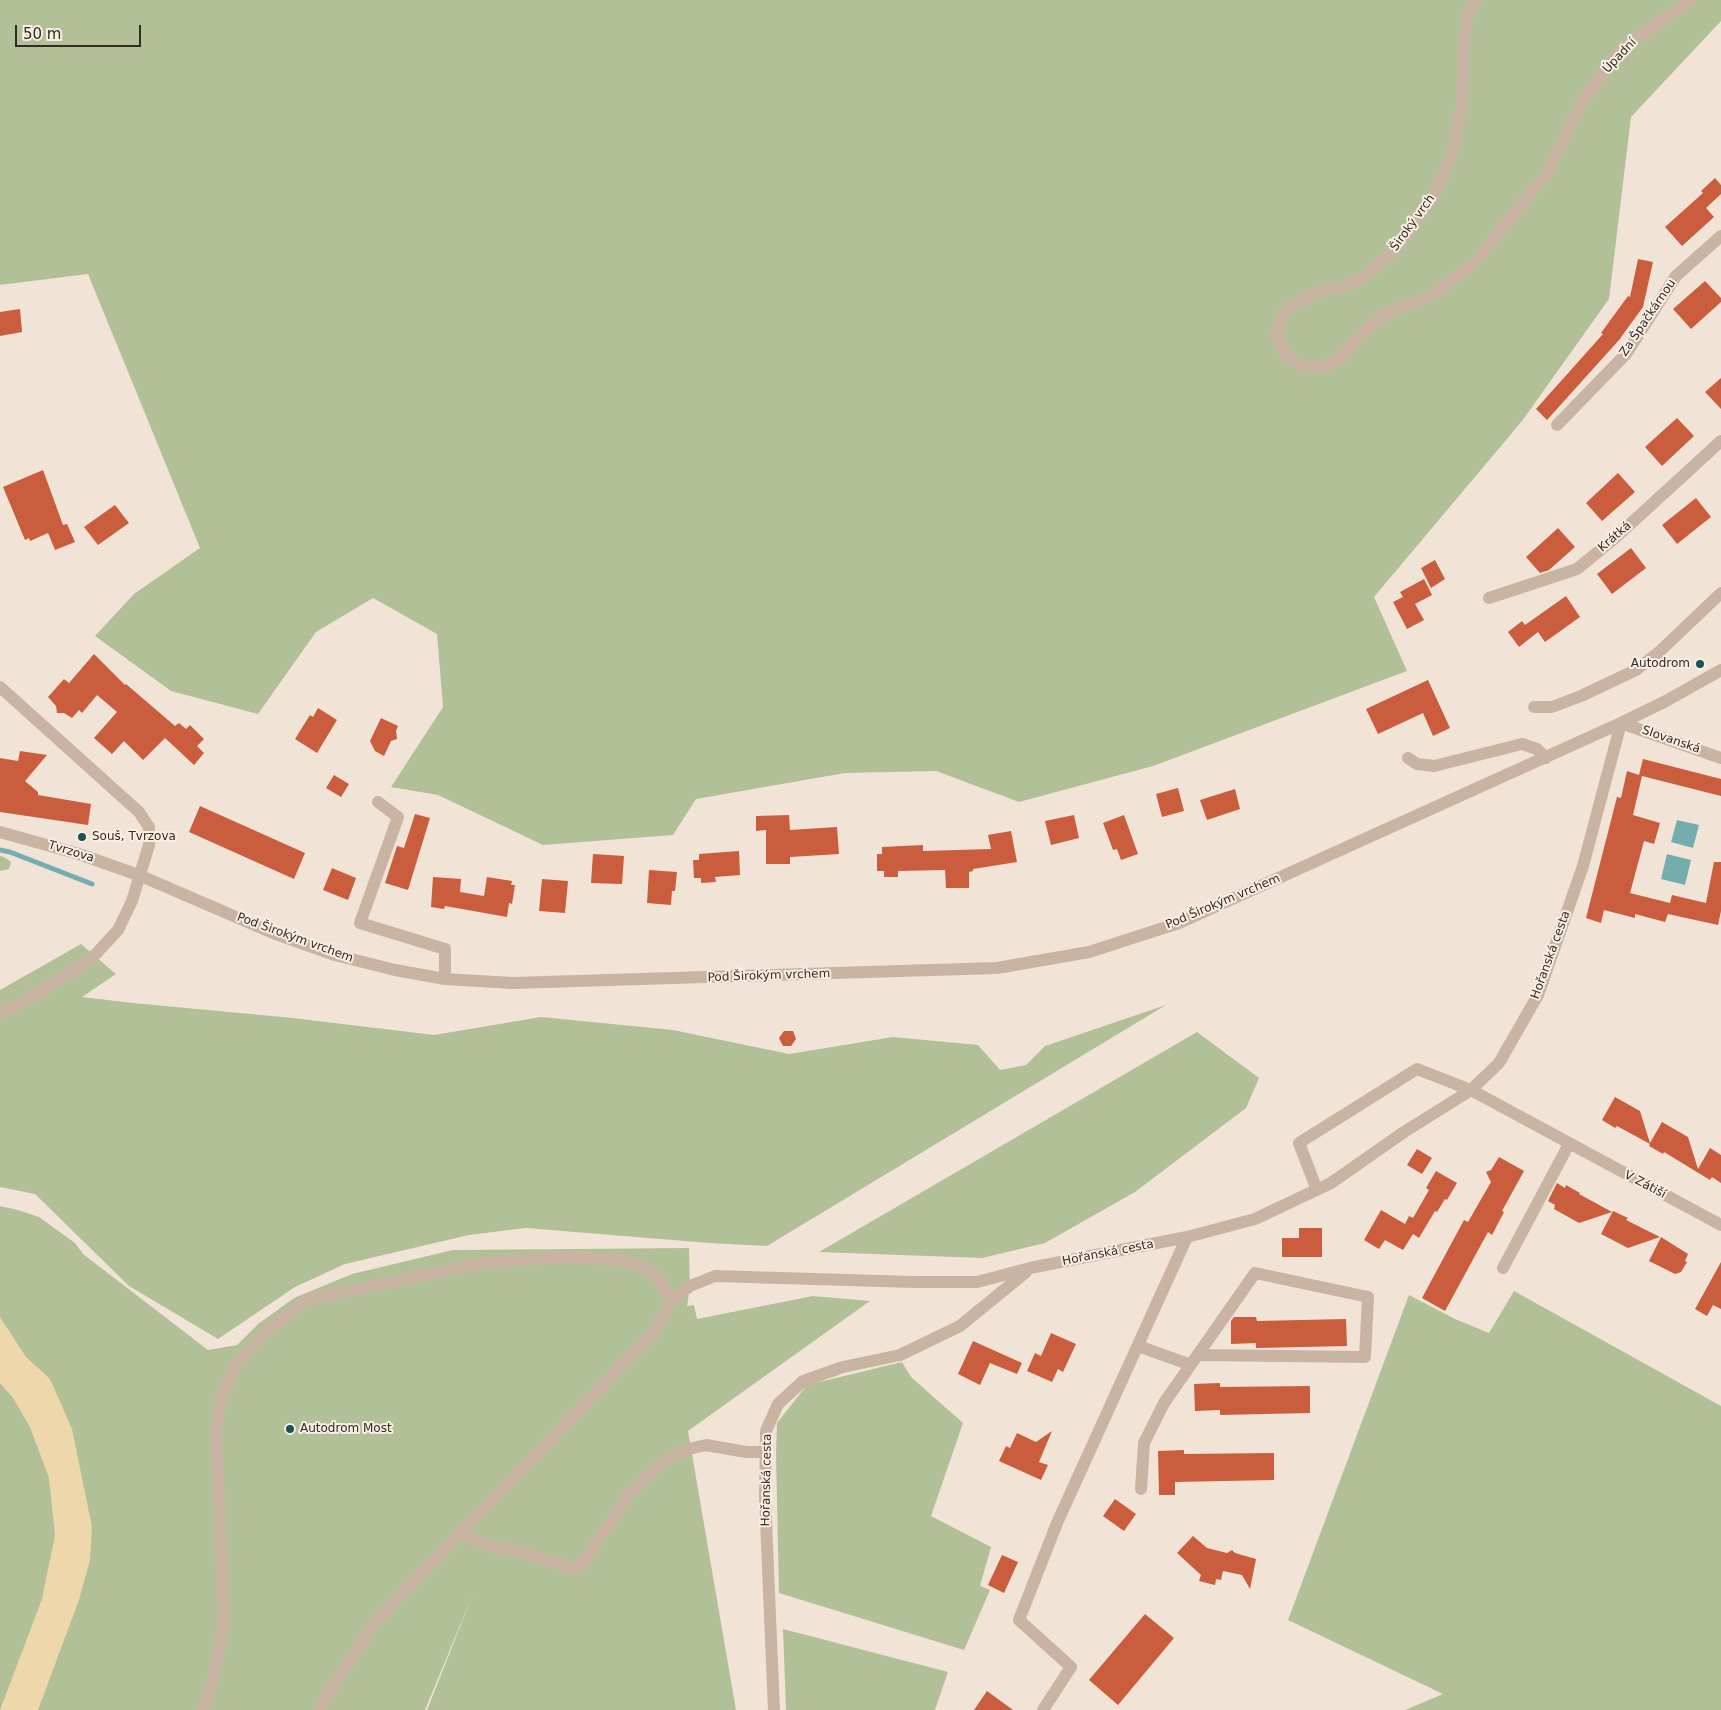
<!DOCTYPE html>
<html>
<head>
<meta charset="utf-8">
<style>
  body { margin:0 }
  #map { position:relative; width:1721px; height:1710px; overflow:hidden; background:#f1e4d6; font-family:"DejaVu Sans",sans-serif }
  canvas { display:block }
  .scale { position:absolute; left:15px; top:25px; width:126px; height:22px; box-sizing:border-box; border:2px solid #342925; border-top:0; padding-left:6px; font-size:15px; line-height:18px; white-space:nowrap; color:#342925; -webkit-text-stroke:4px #f9eee2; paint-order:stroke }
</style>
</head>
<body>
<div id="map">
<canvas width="1721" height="1710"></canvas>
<div class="scale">50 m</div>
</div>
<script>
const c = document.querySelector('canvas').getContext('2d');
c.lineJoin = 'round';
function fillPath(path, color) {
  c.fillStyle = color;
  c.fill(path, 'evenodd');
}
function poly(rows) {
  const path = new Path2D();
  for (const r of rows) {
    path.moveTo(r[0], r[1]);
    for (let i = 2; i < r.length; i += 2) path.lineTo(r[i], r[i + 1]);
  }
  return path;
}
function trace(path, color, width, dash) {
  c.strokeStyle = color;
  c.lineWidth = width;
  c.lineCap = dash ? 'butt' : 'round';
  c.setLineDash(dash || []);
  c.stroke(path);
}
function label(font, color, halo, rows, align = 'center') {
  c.font = font + ' "DejaVu Sans",sans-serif';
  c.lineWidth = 4;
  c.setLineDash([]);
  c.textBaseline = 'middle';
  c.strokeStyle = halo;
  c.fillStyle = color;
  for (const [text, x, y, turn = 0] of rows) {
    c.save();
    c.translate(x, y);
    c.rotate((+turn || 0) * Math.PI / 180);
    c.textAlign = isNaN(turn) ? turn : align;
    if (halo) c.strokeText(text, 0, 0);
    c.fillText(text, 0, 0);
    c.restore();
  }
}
fillPath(poly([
  [0,0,1721,0,1721,21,1631,117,1609,299,1522,421,1374,597,1407,671,1153,766,1019,802,936,771,845,773,696,799,673,835,543,845,438,795,391,787,443,707,437,634,373,598,316,632,258,714,171,691,95,636,134,594,200,548,88,274,0,285],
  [0,856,4,857,11,862,9,869,0,871],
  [81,944,116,974,82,997,133,1003,293,1018,434,1035,541,1017,673,1030,789,1054,893,1037,978,1045,1000,1070,1026,1065,1045,1046,1166,1005,767,1246,709,1243,526,1228,469,1235,345,1264,295,1287,218,1339,129,1286,35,1194,0,1187,0,990],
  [1197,1032,1259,1078,1246,1108,1135,1192,1045,1243,982,1258,819,1252],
  [0,1206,18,1210,39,1217,75,1243,83,1254,208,1350,237,1345,258,1324,294,1298,352,1274,453,1250,689,1248,690,1286,687,1306,694,1305,697,1319,813,1296,870,1301,688,1431,736,1710,427,1710,475,1589,425,1710,0,1710],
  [1514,1291,1721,1406,1721,1710,1405,1710,1443,1694,1288,1620,1409,1295,1455,1319,1489,1333],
  [902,1362,911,1377,963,1423,931,1516,991,1547,980,1586,990,1590,964,1650,779,1593,776,1454,777,1423,807,1385],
  [783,1629,948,1672,935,1710,786,1710]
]), '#b2c097');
fillPath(poly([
  [0,1317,26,1357,50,1379,72,1429,92,1527,90,1560,79,1600,38,1710,0,1710,42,1599,55,1535,49,1478,30,1427,13,1398,0,1383]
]), '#eed7ab');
fillPath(poly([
  [1677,820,1699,825,1693,848,1671,842],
  [1667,854,1691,860,1685,885,1661,879]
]), '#75adaf');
trace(poly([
  [0,850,10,852,92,884]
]), '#75adaf', 5);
fillPath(poly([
  [1715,178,1721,185,1721,194,1706,208,1714,217,1682,246,1665,227,1703,193,1701,191],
  [1638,259,1653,262,1643,307,1619,340,1547,420,1536,409,1603,334,1601,333,1628,296,1630,297],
  [1705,281,1721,298,1721,302,1691,329,1673,309],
  [20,309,22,332,0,336,0,312],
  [1721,378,1721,409,1705,392],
  [1677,418,1694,436,1662,466,1645,447],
  [43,470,63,525,67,524,75,542,55,550,48,533,30,541,29,538,25,540,3,487],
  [1618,473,1635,492,1602,521,1586,503],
  [1696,498,1711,517,1677,544,1662,525],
  [115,505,129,523,98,545,84,527],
  [1558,528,1575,547,1549,570,1540,573,1526,557],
  [1631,548,1646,568,1612,594,1597,574],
  [1435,560,1445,579,1431,588,1421,568],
  [1424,579,1432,595,1415,604,1424,620,1407,629,1393,602,1403,597,1400,592],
  [1566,596,1580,617,1545,642,1538,632,1519,647,1508,632,1522,621,1525,625],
  [94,654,125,685,126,684,175,726,179,723,186,729,190,725,204,739,197,746,204,753,194,765,165,738,143,760,124,741,112,754,94,738,117,712,97,695,82,713,79,710,72,718,64,713,57,713,56,706,48,697,64,679,69,683],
  [1428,680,1450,728,1433,736,1423,713,1378,734,1366,709],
  [318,708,337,720,317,753,295,739,310,715,313,717],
  [381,718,398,726,396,731,397,739,391,741,384,756,375,751,370,741],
  [20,751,47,755,25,781,38,792,38,795,91,804,88,825,0,812,0,758,18,761],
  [1643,759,1721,779,1721,796,1642,776,1633,815,1660,823,1654,844,1644,841,1630,893,1670,903,1672,895,1706,903,1714,862,1721,862,1721,911,1718,925,1668,914,1665,922,1635,914,1635,918,1604,910,1601,923,1586,918,1617,797,1621,798,1627,771,1639,775],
  [334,775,349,784,341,797,326,788],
  [1178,788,1184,811,1162,817,1156,794],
  [1235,789,1240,809,1207,820,1200,800],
  [200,806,305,853,294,879,189,832],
  [415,814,430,818,408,890,385,883,397,846,404,848],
  [789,815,790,830,837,827,839,854,790,857,790,864,766,864,766,830,756,831,756,816],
  [1074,815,1079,838,1051,845,1045,821],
  [1124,815,1138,854,1121,860,1117,849,1113,850,1103,823],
  [1011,831,1017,862,973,869,973,871,969,872,969,888,946,888,945,870,898,871,898,877,884,877,884,871,877,871,877,854,882,854,882,847,923,845,923,851,991,849,988,835],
  [739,851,740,875,715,877,716,882,701,883,701,878,694,878,693,860,699,860,699,854],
  [593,854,624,856,622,884,591,883],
  [332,868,356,878,348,900,323,890],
  [649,870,677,872,675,891,672,891,671,905,647,903],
  [433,877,461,879,460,892,484,896,487,877,512,881,511,885,515,885,512,904,509,903,507,917,445,906,444,909,431,907],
  [542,879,568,881,565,913,539,911],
  [784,1031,793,1031,796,1039,791,1046,783,1046,779,1038],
  [1615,1097,1640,1111,1650,1143,1662,1122,1688,1137,1698,1169,1710,1148,1721,1155,1721,1183,1712,1177,1710,1180,1664,1152,1663,1154,1649,1146,1650,1144,1617,1126,1615,1128,1602,1120],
  [1417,1149,1432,1158,1422,1174,1407,1165],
  [1499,1157,1524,1171,1502,1211,1504,1212,1492,1235,1488,1232,1445,1311,1422,1298,1464,1220,1468,1222,1491,1182,1486,1172,1491,1170],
  [1436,1171,1457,1183,1447,1200,1445,1199,1437,1212,1435,1211,1419,1238,1413,1234,1403,1250,1385,1240,1379,1249,1364,1240,1381,1210,1405,1224,1409,1216,1413,1218,1429,1190,1426,1188],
  [1557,1183,1565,1188,1566,1185,1580,1193,1579,1194,1612,1212,1579,1223,1554,1209,1555,1205,1548,1201],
  [1613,1211,1628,1218,1626,1220,1660,1237,1628,1248,1601,1234],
  [1299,1228,1322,1228,1322,1257,1282,1257,1282,1238,1299,1238],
  [1661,1237,1688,1254,1685,1261,1687,1262,1681,1272,1675,1274,1649,1261],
  [1721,1262,1721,1309,1713,1305,1707,1316,1695,1309],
  [1234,1317,1256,1317,1257,1321,1346,1319,1347,1346,1256,1348,1256,1343,1231,1344,1231,1321],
  [1051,1333,1076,1344,1063,1372,1058,1369,1052,1382,1027,1371,1035,1353,1041,1356],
  [973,1341,1022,1363,1017,1374,990,1363,980,1385,958,1374],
  [1220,1383,1220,1387,1310,1386,1310,1413,1220,1415,1220,1410,1195,1411,1194,1384],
  [1052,1431,1039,1462,1048,1465,1041,1480,999,1461,1006,1446,1010,1448,1017,1433,1036,1442],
  [1184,1450,1184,1454,1274,1453,1274,1480,1175,1482,1175,1495,1159,1495,1158,1451],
  [1115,1499,1136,1514,1124,1531,1103,1516],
  [1193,1536,1207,1548,1227,1553,1232,1550,1235,1553,1256,1559,1250,1589,1242,1575,1223,1571,1221,1580,1216,1579,1215,1585,1199,1581,1201,1575,1177,1553],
  [1002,1555,1018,1562,1004,1593,988,1585],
  [1145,1614,1174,1638,1118,1705,1089,1680],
  [987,1691,1013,1710,974,1710]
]), '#c95d3d');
trace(poly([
  [1476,0,1467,19,1464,41,1462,102,1452,154,1435,195,1393,252,1365,276,1347,286,1315,293,1292,306,1283,315,1277,332,1278,340,1286,355,1294,361,1303,366,1326,366,1341,358,1363,332,1385,314,1433,295,1475,262,1548,172,1581,104,1607,67,1629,43,1691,0],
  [1557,425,1626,354,1676,276,1721,236],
  [1489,598,1577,569,1615,538,1721,441],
  [0,687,139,812,149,827,149,845,132,901,118,930,94,956,87,961,37,994,0,1014],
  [1534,707,1552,707,1581,696,1636,670,1659,652,1721,593],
  [1621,723,1721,758],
  [1408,758,1417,764,1434,766,1522,744,1537,749,1546,758],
  [378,802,398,817,360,923,445,949,445,979],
  [0,832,79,854,141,876,273,933,335,955,395,970,445,979,512,983,997,968,1089,952,1179,923,1621,723,1666,701,1721,670],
  [1317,1190,1299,1143,1417,1069,1471,1090,1721,1225],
  [1503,1268,1569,1144],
  [1138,1346,1191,1365],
  [1141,1489,1144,1443,1164,1403,1255,1273,1368,1297,1365,1357,1198,1355],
  [460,1533,492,1547,509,1549,575,1569,582,1564,627,1497,655,1469,680,1451,706,1445,746,1452,766,1452],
  [203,1710,213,1680,224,1620,216,1431,222,1395,236,1364,268,1329,307,1300,481,1263,563,1257,623,1260,655,1273,671,1301],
  [318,1710,375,1622,655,1331,671,1301,690,1286,715,1276,913,1282,977,1282,1030,1268,1187,1237,1255,1219,1331,1183,1404,1132,1471,1090,1499,1063,1538,995,1583,866,1621,723],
  [774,1710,765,1497,766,1431,778,1404,803,1381,843,1367,900,1355,960,1326,1026,1272],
  [1043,1710,1071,1667,1019,1620,1057,1523,1187,1237]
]), '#c9b4a3', 12);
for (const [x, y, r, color] of [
  [1700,664,5,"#1a5256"],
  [82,837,5,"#1a5256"],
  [290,1429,5,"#1a5256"]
]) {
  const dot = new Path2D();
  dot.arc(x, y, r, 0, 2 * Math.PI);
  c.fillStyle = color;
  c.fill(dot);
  trace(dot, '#f9eee2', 2);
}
label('12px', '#342925', '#f9eee2', [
  ["Úpadní",1620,56,-47],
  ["Široký vrch",1413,223,-54],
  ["Za Špačkárnou",1648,318,-56],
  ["Krátká",1615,537,-41],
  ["Slovanská",1671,740,19],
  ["Tvrzova",71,852,17],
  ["Pod Širokým vrchem",1223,902,-23],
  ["Pod Širokým vrchem",295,938,20],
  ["Hořanská cesta",1551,955,-70],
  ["Pod Širokým vrchem",769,976,-2],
  ["V Zátiší",1645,1185,28],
  ["Hořanská cesta",1108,1253,-11],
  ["Hořanská cesta",767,1480,-89]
]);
label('12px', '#342925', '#f9eee2', [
  ["Autodrom",1690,664,"right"],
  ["Souš, Tvrzova",92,837],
  ["Autodrom Most",300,1429]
], 'left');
</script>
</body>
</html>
